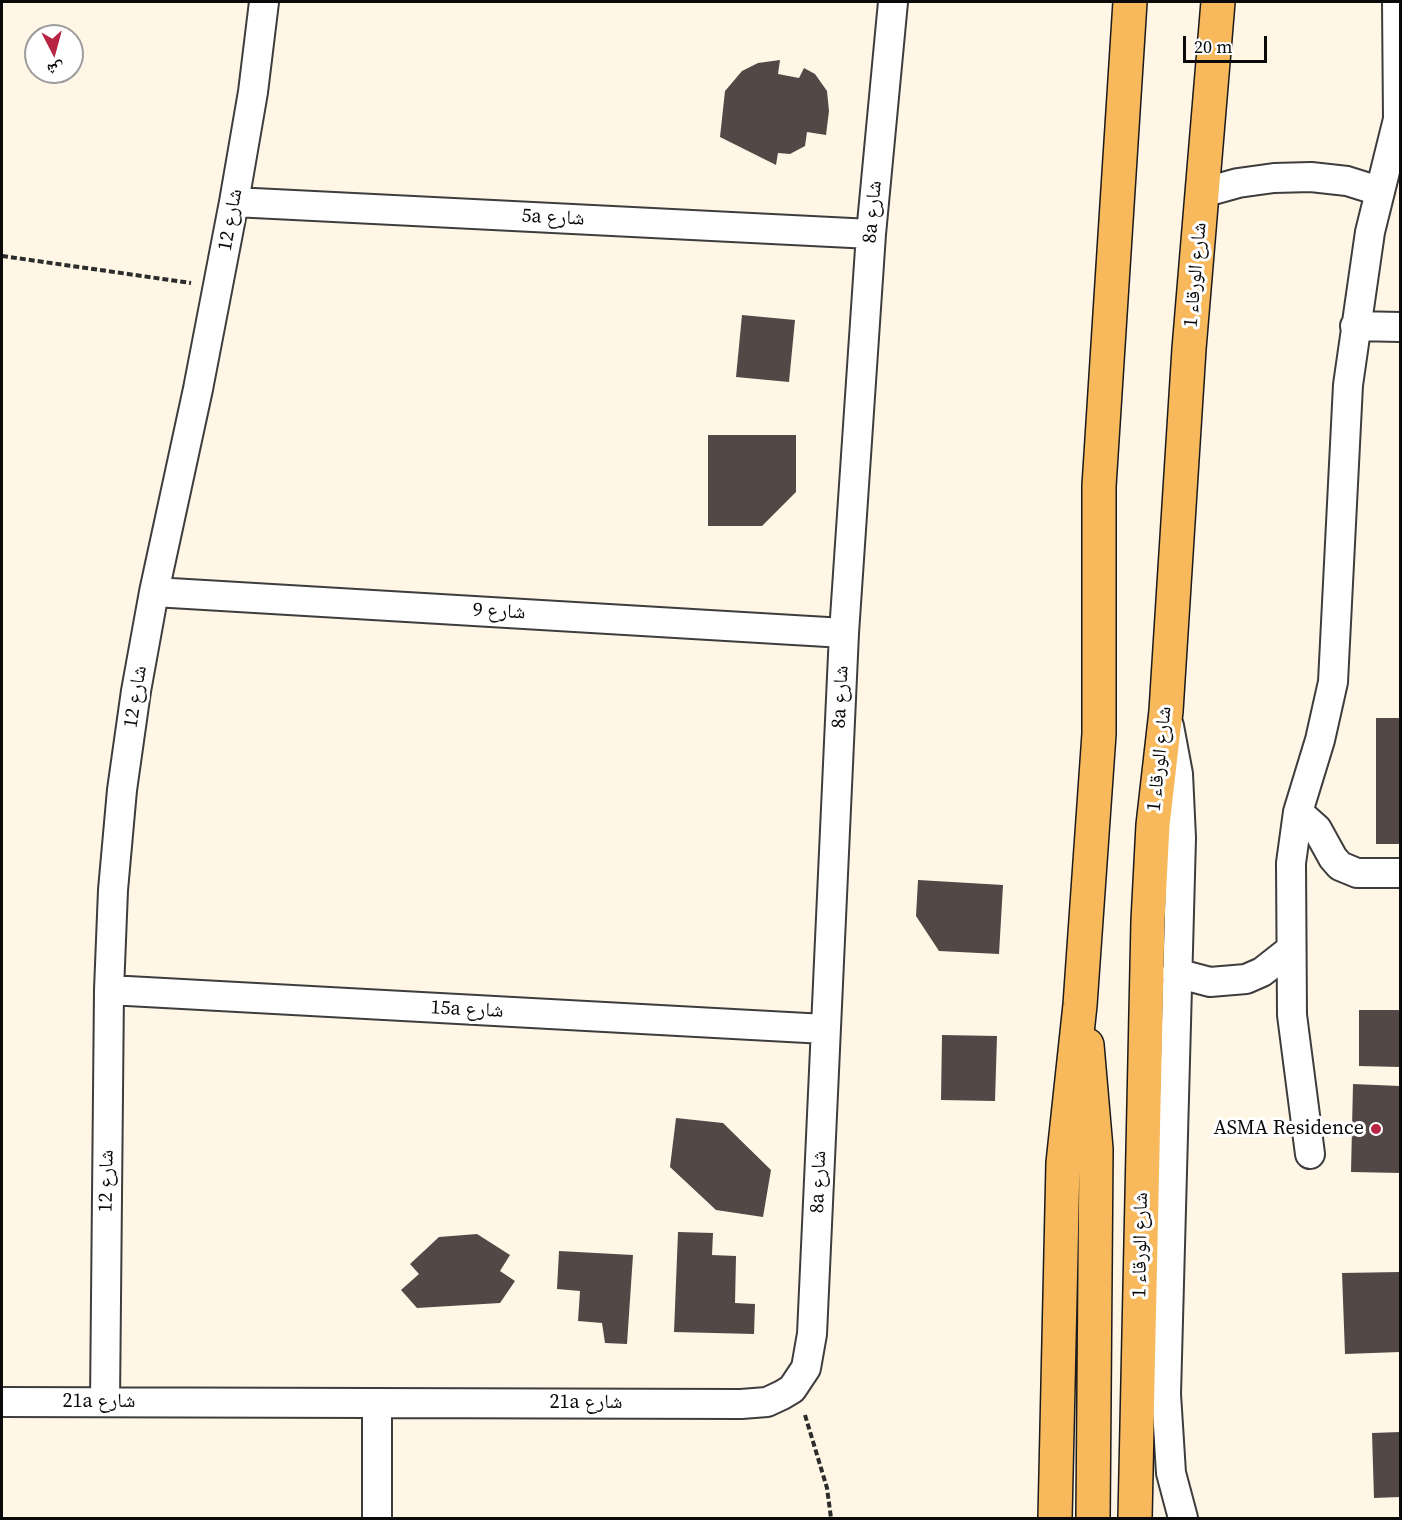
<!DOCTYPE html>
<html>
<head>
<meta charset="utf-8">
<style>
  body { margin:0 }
  #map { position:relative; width:1402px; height:1520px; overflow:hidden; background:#fff6e6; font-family:"Source Serif 4","Noto Naskh Arabic",serif }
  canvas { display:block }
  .frame { position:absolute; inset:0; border:3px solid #0a0a0a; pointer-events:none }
  .north { position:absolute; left:24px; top:24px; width:60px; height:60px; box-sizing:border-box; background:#fff; border:2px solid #9d9d9d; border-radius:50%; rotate:174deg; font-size:16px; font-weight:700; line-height:24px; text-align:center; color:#0a0a0a }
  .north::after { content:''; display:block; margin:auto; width:21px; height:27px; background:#b82443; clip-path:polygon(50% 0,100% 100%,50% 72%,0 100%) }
  .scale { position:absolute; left:1183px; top:36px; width:84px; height:27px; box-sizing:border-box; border:3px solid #0a0a0a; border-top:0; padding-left:8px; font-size:18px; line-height:21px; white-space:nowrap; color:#0a0a0a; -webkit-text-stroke:4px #fff; paint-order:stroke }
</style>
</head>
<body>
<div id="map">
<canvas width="1402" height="1520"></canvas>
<div class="frame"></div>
<div class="north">ش</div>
<div class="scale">20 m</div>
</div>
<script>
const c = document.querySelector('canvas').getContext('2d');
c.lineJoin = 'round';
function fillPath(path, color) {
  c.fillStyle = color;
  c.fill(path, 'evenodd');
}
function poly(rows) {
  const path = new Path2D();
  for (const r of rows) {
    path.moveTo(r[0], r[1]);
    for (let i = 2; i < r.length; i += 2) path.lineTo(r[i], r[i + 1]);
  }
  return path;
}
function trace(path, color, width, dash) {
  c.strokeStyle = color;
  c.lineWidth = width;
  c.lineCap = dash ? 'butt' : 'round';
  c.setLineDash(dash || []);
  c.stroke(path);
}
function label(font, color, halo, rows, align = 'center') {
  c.font = font + ' "Source Serif 4","Noto Naskh Arabic",serif';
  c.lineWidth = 6;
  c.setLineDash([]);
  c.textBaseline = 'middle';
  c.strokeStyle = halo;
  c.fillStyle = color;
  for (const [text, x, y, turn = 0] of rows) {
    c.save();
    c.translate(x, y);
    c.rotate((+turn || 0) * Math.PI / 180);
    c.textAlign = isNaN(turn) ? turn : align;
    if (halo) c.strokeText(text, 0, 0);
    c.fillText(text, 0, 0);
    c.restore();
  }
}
fillPath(poly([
  [780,60,778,74,799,78,804,68,815,74,827,91,829,111,826,135,807,132,805,146,790,154,778,153,776,165,720,137,725,91,742,71,758,63],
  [742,315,795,320,789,382,736,377],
  [708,435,796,435,796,492,762,526,708,526],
  [1376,718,1400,718,1400,844,1376,844],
  [918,880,1003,885,999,954,939,951,916,916],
  [1359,1010,1400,1010,1400,1067,1359,1066],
  [942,1035,997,1036,995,1101,941,1100],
  [1353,1084,1400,1086,1400,1173,1351,1172],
  [676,1118,723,1123,771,1170,763,1217,716,1210,670,1167],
  [678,1232,713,1233,712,1255,736,1256,735,1303,755,1304,754,1334,674,1332],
  [477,1234,510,1255,500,1271,515,1281,500,1303,417,1308,401,1290,419,1274,410,1264,439,1237],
  [559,1251,633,1255,627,1344,605,1343,602,1323,578,1321,580,1291,557,1289],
  [1400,1272,1400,1352,1345,1354,1342,1273],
  [1400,1432,1400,1497,1374,1498,1372,1433]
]), '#524946');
const minor = poly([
  [1202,193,1238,183,1274,178,1311,177,1347,181,1379,191],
  [234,202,871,234],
  [1355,326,1400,327],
  [154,592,844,633],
  [1169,726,1178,774,1181,838,1166,1394,1171,1473,1183,1518],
  [1298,812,1317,829,1333,858,1340,866,1357,873,1400,873],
  [1176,973,1210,982,1246,979,1262,972,1290,950],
  [109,990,825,1029],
  [1310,1154,1292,1015,1291,863,1298,812,1320,740,1333,682,1348,385,1370,232,1398,119,1397,2],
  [2,1402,741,1404,767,1402,782,1395,792,1389,806,1368,812,1334,844,633,871,234,893,2],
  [105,1402,109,990,113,890,122,790,136,691,154,592,198,389,234,202,253,92,264,2],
  [377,1518,377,1403]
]);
const major = poly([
  [1087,1045,1096,1149,1093,1518],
  [1055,1518,1063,1163,1080,1005,1099,734,1099,486,1130,2],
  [1135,1518,1148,921,1153,825,1166,711,1189,349,1218,2]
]);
trace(minor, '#3d3d3d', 32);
trace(major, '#1b1b1b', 36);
trace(poly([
  [2,256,191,283],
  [805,1415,827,1488,831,1518]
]), '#2c2c2c', 4, [6, 3]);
trace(minor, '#fff', 28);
trace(major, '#f8b95d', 33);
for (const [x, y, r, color] of [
  [1376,1129,6,"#b82443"]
]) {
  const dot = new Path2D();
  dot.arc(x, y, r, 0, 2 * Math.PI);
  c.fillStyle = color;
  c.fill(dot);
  trace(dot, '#fff', 2);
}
label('20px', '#0a0a0a', '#fff', [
  ["8a شارع",873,212,-85],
  ["5a شارع",553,218,3],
  ["شارع 12",231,220,-80],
  ["شارع الورقاء 1",1196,275,-85],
  ["شارع 9",499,612,3],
  ["شارع 12",136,697,-81],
  ["8a شارع",841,697,-87],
  ["شارع الورقاء 1",1160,759,-84],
  ["15a شارع",467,1010,3],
  ["شارع 12",107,1181,-89],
  ["8a شارع",819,1182,-88],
  ["شارع الورقاء 1",1141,1245,-89],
  ["21a شارع",99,1402],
  ["21a شارع",586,1403]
]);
label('20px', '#0a0a0a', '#fff', [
  ["ASMA Residence",1364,1129]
], 'right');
</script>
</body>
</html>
